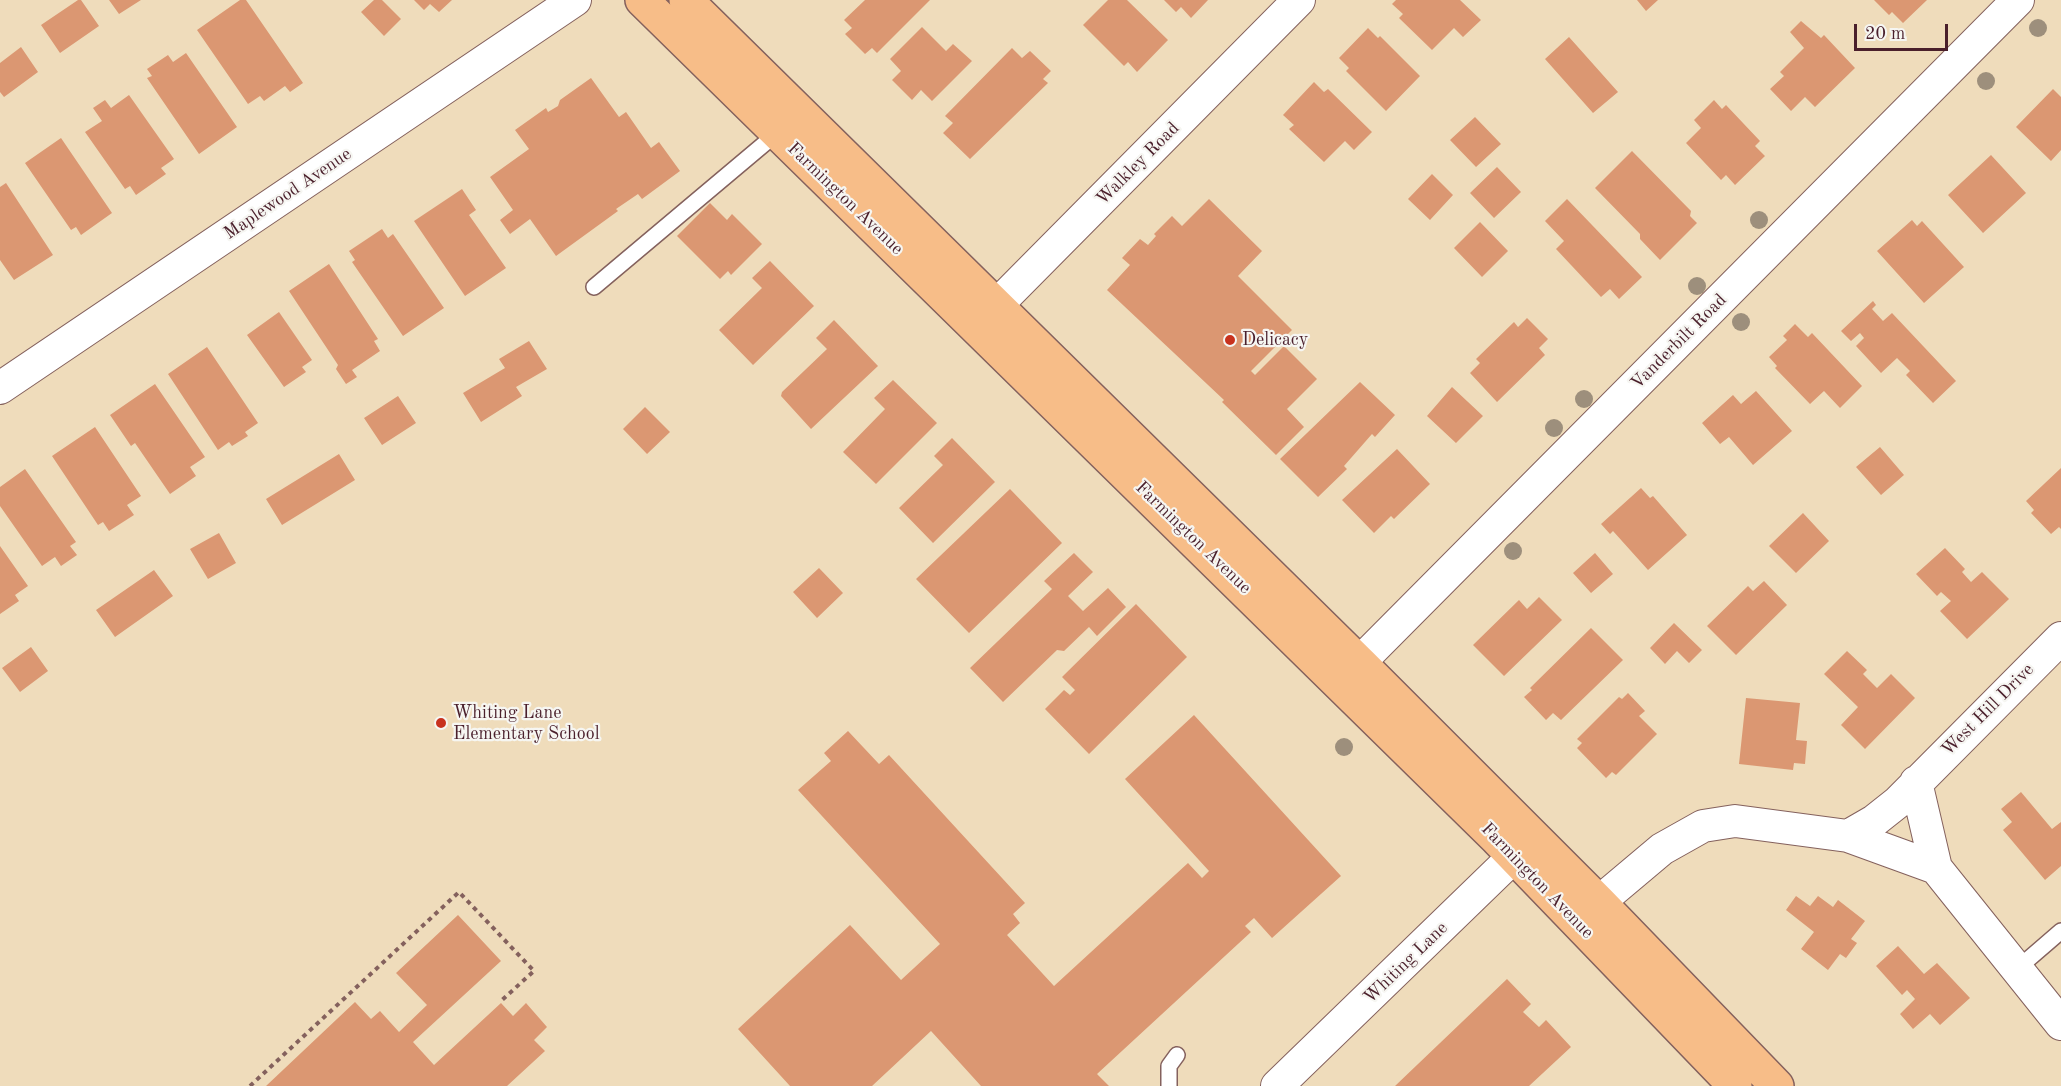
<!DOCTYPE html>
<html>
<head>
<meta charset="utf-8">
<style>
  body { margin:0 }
  #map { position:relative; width:2061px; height:1086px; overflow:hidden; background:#efdcbb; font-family:"Old Standard TT",serif }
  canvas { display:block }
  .scale { position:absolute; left:1854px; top:24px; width:94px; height:27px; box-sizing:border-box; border:3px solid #4a1f2b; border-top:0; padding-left:8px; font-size:18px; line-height:21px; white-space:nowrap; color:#4a1f2b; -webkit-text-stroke:4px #f6f6f2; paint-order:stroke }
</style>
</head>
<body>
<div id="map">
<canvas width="2061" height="1086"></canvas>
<div class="scale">20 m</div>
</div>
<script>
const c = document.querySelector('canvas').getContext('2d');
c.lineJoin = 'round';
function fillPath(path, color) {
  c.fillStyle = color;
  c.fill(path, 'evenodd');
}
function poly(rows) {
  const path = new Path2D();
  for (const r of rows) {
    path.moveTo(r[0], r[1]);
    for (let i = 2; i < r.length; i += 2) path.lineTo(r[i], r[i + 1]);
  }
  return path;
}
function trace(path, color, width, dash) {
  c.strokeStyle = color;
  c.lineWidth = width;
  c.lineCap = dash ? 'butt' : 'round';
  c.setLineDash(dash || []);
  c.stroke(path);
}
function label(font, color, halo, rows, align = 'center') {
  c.font = font + ' "Old Standard TT",serif';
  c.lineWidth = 4.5;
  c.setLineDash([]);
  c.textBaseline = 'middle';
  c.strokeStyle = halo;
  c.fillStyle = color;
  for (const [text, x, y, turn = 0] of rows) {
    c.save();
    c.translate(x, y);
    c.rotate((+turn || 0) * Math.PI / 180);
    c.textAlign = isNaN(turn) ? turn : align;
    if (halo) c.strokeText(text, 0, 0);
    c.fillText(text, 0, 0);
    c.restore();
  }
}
fillPath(poly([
  [78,0,81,0,99,26,60,53,41,25],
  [109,0,141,0,119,14],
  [240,0,246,0,303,83,290,92,285,86,264,101,260,96,248,104,197,30],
  [374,0,382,0,401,19,384,36,361,12],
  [414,0,452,0,439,12,430,4,424,10],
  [865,0,930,0,877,53,872,48,865,54,845,34,852,28,844,20],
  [1108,0,1127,0,1168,40,1137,72,1128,62,1124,66,1083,25],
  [1164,0,1208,0,1191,18,1181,7,1176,12],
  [1396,0,1460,0,1481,20,1463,37,1454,28,1432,50,1399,18,1403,14,1392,4],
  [1637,0,1658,0,1646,11],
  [1874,0,1927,0,1903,23,1892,12,1889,15],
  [1801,21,1821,38,1824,35,1855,68,1815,107,1805,97,1791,111,1770,89,1784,76,1780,72,1804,48,1790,32],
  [922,27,946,51,953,44,972,61,932,101,921,90,912,100,892,80,901,71,890,59],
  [1368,28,1378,38,1380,36,1420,76,1386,111,1346,71,1349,68,1339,58],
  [1569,37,1618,92,1593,113,1545,59],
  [21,47,38,72,4,97,0,92,0,63],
  [1012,48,1022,58,1030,51,1051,71,1043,79,1048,83,970,159,943,133,953,123,945,116],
  [186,53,237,127,199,154,147,78,152,76,147,69,168,55,173,62],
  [591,78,619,117,626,112,651,148,659,142,680,171,642,199,638,194,616,209,618,211,556,256,530,219,510,234,500,220,513,210,490,177,529,149,515,130,546,108,548,112,558,106,560,100],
  [1314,82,1324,92,1328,89,1372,132,1354,150,1345,141,1324,162,1289,129,1294,125,1283,115],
  [2053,89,2061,97,2061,150,2051,161,2016,127],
  [129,95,174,159,161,168,166,174,136,195,130,186,125,189,85,132,102,121,93,108,105,100,111,108],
  [1714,100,1722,109,1726,105,1760,141,1755,146,1765,156,1735,185,1726,175,1721,180,1686,143,1701,128,1694,120],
  [1475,117,1501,144,1476,167,1450,140],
  [61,138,112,213,81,235,76,227,71,230,25,163],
  [1632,151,1691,211,1690,216,1697,223,1660,260,1640,239,1640,234,1595,188],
  [1991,155,2026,193,1983,233,1948,195],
  [1497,167,1521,192,1494,218,1470,193],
  [1432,174,1453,195,1430,220,1408,199],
  [6,183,53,255,14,280,0,260,0,187],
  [462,189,476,210,469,215,506,268,465,296,414,221],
  [1209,199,1262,251,1238,276,1292,330,1251,371,1255,375,1284,346,1317,379,1287,409,1304,427,1276,455,1222,402,1224,400,1107,290,1130,265,1122,258,1140,239,1148,245,1156,236,1154,234,1172,216,1182,226],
  [1567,199,1642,277,1619,299,1610,289,1601,297,1556,249,1564,241,1545,221],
  [710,203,727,220,732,214,762,244,731,275,728,271,720,279,677,236],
  [1912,220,1917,226,1922,221,1964,267,1924,303,1877,251],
  [1480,222,1508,251,1482,277,1454,248],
  [382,229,388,238,393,234,444,308,403,336,352,262,355,260,349,251],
  [770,261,814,306,753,365,719,330,762,288,752,278],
  [329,264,378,339,374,341,380,351,352,370,357,377,346,384,336,369,338,365,289,291],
  [1873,301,1876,305,1872,309,1883,321,1892,313,1956,381,1933,403,1906,375,1910,371,1897,358,1881,373,1856,346,1864,338,1860,333,1851,341,1841,331],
  [279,312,312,360,302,367,306,372,284,387,247,335],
  [1527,318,1548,339,1539,348,1545,355,1497,402,1470,373,1480,363,1476,359,1514,322,1518,327],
  [834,320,878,366,811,429,781,396,782,392,827,349,816,338],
  [1795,324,1808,337,1812,333,1862,386,1840,408,1824,391,1810,404,1775,368,1777,366,1769,357,1787,340,1783,336],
  [529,341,547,369,516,387,522,396,481,422,463,393,505,368,499,359],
  [207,347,258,423,245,432,248,436,232,446,229,442,218,450,168,374],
  [893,380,937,423,876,484,843,452,885,409,874,398],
  [1360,382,1395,415,1375,437,1372,434,1344,466,1347,469,1318,497,1280,459],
  [155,384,205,457,190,467,196,476,170,494,135,443,131,446,110,415],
  [1452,387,1483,416,1456,443,1427,416],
  [1756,391,1792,431,1753,465,1729,437,1720,444,1702,423,1733,395,1741,404],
  [398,396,416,423,382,445,364,418],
  [645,407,670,432,647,454,623,429],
  [95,427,141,496,127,505,134,515,109,531,103,522,98,525,52,456],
  [952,438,995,482,933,543,899,508,943,465,934,456],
  [1880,447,1904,475,1881,495,1856,467],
  [1397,449,1430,484,1394,519,1391,516,1374,533,1342,500],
  [339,454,355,480,282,525,266,499],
  [2061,468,2061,529,2059,527,2051,534,2031,513,2034,510,2026,501],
  [25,469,76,542,70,546,77,555,61,566,55,557,42,566,0,506,0,487],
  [1641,488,1650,498,1653,496,1687,535,1648,570,1613,531,1610,534,1601,524],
  [1010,489,1062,543,969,633,916,579],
  [1803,513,1829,541,1796,573,1769,546],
  [219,533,236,563,208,579,190,549],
  [0,546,28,586,15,595,19,601,0,614],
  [1945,548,1965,569,1962,572,1971,582,1982,572,2009,599,1967,639,1940,611,1951,601,1941,592,1937,596,1916,574],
  [1074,553,1093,572,1068,596,1083,611,1108,588,1126,607,1097,636,1089,627,1064,651,1057,650,1003,702,970,668,1052,589,1044,581],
  [1595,553,1613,574,1591,593,1573,573],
  [819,568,843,593,817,618,793,592],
  [154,570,173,596,115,637,96,610],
  [1764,581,1787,605,1736,655,1707,626,1748,586,1753,591],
  [1539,597,1562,620,1504,676,1473,645,1519,600,1527,609],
  [1136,604,1187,657,1089,754,1045,709,1064,690,1070,695,1075,690,1062,677],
  [1674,623,1702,650,1689,663,1677,651,1665,664,1650,648],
  [1591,628,1623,660,1561,720,1553,713,1546,720,1524,697,1532,690,1530,688],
  [31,647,48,671,20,692,2,668],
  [1847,651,1867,670,1863,674,1877,688,1891,674,1915,698,1865,749,1841,725,1858,707,1824,674],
  [1628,693,1645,711,1639,716,1657,734,1616,775,1612,772,1606,778,1577,748,1582,743,1577,739,1619,697,1622,699],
  [1746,698,1800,703,1796,740,1807,741,1805,764,1794,763,1793,770,1739,764],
  [1194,715,1341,876,1272,938,1254,918,1245,926,1251,932,1097,1074,1109,1086,981,1086,931,1031,872,1086,790,1086,738,1029,850,925,901,980,940,944,798,790,831,761,824,753,848,731,879,764,889,755,1025,903,1013,914,1020,923,1007,935,1054,986,1188,863,1202,878,1209,871,1125,779],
  [2021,792,2052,829,2061,822,2061,866,2045,880,2003,830,2012,822,2001,809],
  [1796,896,1810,906,1818,896,1833,907,1838,900,1865,921,1851,939,1857,943,1846,958,1840,954,1828,970,1801,949,1814,932,1786,910],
  [458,915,501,961,413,1042,434,1065,501,1003,513,1016,526,1003,547,1027,534,1040,545,1051,507,1086,266,1086,355,1002,371,1019,380,1011,399,1032,427,1005,396,973],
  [1898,946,1924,974,1937,963,1970,998,1940,1025,1930,1014,1913,1029,1900,1014,1915,999,1907,990,1902,995,1876,966],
  [1507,979,1531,1004,1523,1012,1539,1027,1546,1020,1571,1047,1529,1086,1395,1086]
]), '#db9772');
const service = poly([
  [594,287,776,134],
  [2017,969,2061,931],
  [1169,1086,1169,1066,1177,1055]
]);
const minor = poly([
  [979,323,1299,0],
  [0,388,575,0],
  [1342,680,2018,0],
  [1916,782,1936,868],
  [1848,836,1874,821,1898,802,2061,638],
  [1599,902,1662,849,1703,826,1735,821,1848,836,1936,868,2061,1024],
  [1277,1086,1533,838]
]);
const primary = poly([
  [642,0,1497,839,1735,1086],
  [686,0,1360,663,1599,902,1777,1086]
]);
trace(service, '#84615d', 18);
trace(minor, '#84615d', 34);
trace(primary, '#84615d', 36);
trace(poly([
  [250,1086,459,892,534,971,502,1000]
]), '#84615d', 4, [4.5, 4.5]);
trace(service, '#fff', 15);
trace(minor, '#fff', 32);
trace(primary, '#f7bd88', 33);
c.fillStyle = '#9d8f7c';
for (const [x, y] of [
  [2038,28],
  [1986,81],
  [1759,220],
  [1697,286],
  [1741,322],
  [1584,399],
  [1554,428],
  [1513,551],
  [1344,747]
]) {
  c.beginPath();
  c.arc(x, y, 9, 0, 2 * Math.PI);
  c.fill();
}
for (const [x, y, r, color] of [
  [1230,340,6,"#c8321e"],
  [441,723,6,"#c8321e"]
]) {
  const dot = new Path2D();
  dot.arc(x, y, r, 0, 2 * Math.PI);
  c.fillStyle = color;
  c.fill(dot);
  trace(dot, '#f6f6f2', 2);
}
label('18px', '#4a1f2b', '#f6f6f2', [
  ["Walkley Road",1138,164,-45],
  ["Maplewood Avenue",288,194,-34],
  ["Farmington Avenue",845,199,44],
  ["Vanderbilt Road",1679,342,-45],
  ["Farmington Avenue",1193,538,44],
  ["West Hill Drive",1988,710,-45],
  ["Farmington Avenue",1537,881,46],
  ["Whiting Lane",1406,963,-44]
]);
label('18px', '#4a1f2b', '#f6f6f2', [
  ["Delicacy",1242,340],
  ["Whiting Lane",453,713],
  ["Elementary School",453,734]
], 'left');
</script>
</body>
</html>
